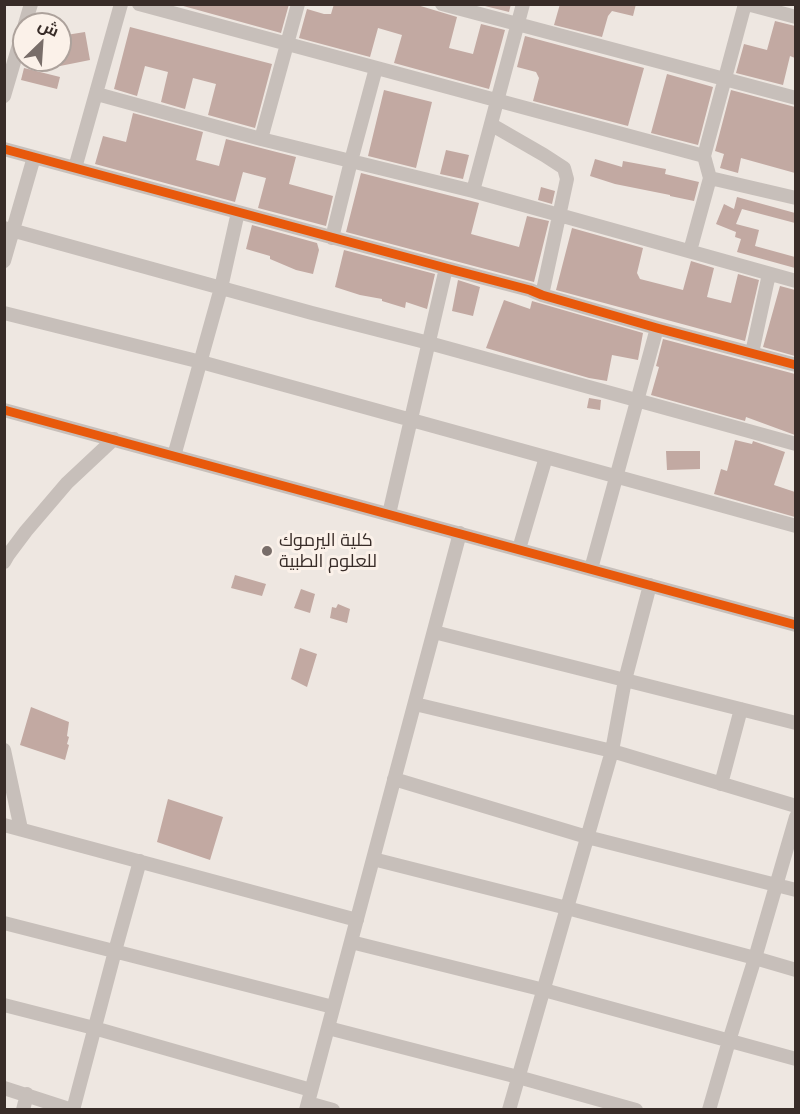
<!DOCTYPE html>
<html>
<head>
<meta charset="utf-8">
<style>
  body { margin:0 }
  #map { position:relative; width:800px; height:1114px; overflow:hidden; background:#eee7e1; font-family:"Open Sans",Cairo,sans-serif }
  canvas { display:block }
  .frame { position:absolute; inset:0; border:6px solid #382c28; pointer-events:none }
  .north { position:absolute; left:12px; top:12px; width:60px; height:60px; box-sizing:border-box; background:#fbf1e9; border:2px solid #ada29c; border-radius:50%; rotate:25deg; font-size:16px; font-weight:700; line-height:24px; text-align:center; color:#382c28 }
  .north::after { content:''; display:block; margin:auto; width:21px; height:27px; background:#786d69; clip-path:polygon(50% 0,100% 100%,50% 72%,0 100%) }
</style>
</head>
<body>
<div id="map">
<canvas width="800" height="1114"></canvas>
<div class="frame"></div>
<div class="north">ش</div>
</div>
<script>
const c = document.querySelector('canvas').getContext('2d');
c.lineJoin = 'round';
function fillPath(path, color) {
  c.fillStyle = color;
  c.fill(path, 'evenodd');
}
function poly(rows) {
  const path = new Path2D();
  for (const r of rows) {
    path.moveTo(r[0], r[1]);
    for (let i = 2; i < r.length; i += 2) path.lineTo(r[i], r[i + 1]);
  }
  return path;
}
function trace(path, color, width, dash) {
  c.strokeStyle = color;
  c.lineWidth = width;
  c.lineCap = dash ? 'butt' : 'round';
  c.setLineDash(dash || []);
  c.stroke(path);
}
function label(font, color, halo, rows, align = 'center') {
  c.font = font + ' "Open Sans",Cairo,sans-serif';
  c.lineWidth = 6;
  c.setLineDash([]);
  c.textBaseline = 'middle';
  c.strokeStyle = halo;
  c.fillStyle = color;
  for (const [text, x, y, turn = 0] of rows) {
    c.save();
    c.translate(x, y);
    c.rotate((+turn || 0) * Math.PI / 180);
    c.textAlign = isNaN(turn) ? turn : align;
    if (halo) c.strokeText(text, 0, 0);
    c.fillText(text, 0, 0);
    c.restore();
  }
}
fillPath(poly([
  [176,4,289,4,281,33],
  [334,4,414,4,457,17,449,48,473,54,481,24,505,30,489,89,394,63,402,35,378,28,370,57,299,38,307,9,324,14,331,14],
  [486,4,511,4,509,12,485,6],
  [560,4,636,4,633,16,612,11,608,16,602,37,554,25],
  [775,21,795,26,795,58,790,56,783,85,736,73,744,44,767,50],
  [130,27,272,64,255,128,208,115,216,84,193,78,185,109,161,102,168,72,145,66,137,96,114,89],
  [85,32,90,60,60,66,60,36],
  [525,36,644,68,628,126,533,101,539,78,536,72,517,67],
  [24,68,60,77,57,89,21,80],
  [667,74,713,87,698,145,651,133],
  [384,90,432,102,416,168,368,156],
  [731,90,795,107,795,173,741,158,738,173,720,168,724,154,715,151],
  [133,113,203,132,196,160,219,166,226,139,296,157,289,184,333,196,326,226,258,208,266,178,243,172,235,202,95,164,103,136,126,142],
  [446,150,469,155,463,179,440,174],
  [595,159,622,167,623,161,666,169,665,174,699,182,694,201,670,196,670,195,615,184,590,176],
  [361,173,479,203,471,234,519,247,527,216,549,221,534,282,346,232],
  [541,187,555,191,552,204,538,200],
  [737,197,795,213,795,223,742,209,736,224,759,230,755,246,795,257,795,268,737,252,741,239,735,237,736,232,716,224,724,204,734,209],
  [252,225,317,243,319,250,313,274,296,270,270,259,270,256,246,249],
  [572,228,643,248,637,273,640,279,683,290,691,261,714,268,707,297,731,303,738,274,759,280,745,341,556,290],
  [344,250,435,274,427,309,406,302,405,308,382,301,382,299,360,295,335,287],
  [458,280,480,287,473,316,452,311],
  [780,286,795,290,795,356,763,347],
  [504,300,530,309,532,301,643,333,638,360,612,355,607,381,589,378,486,348],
  [663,339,795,374,795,435,746,417,745,421,651,395,659,367,656,366],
  [589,398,601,400,600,410,587,408],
  [735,440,752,444,753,441,785,452,774,485,795,492,795,517,714,494,721,469,727,471],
  [666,451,700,451,700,469,667,470],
  [235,575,266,584,262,596,231,588],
  [301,589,315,594,310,613,294,608],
  [338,604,350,609,347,623,330,618,332,607,336,608],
  [300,648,317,654,307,687,291,679],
  [31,707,69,722,67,736,69,737,67,744,69,745,65,760,20,745],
  [168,799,223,817,210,860,157,842]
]), '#c2a9a2');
trace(poly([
  [139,4,704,156,710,178,796,198],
  [442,4,796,98],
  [747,4,796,17],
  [25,24,31,4],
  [97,94,261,139,473,191,796,281],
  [4,96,24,28],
  [492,125,544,155,564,168,567,179,542,295],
  [261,139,298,4],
  [4,149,446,268,530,290,542,295,657,328,796,365],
  [704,156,745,4],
  [75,168,121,4],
  [473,191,523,4],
  [4,228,312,313,429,343,796,444],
  [332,238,351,161,376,68],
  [690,251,710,178],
  [4,261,34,157],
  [4,313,201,362,796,526],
  [752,353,769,274],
  [4,410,796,625],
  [174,456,221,288,238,212],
  [389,514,446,268],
  [519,549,546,457],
  [4,562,8,555,26,531,67,483,114,439],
  [591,569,657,328],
  [434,632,796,723],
  [415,704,612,751,796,806],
  [4,750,21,829],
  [394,779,587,837,796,890],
  [721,784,741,709],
  [4,825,357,920],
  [373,859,567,908,755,958,796,970],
  [4,923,333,1007],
  [351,942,544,990,796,1059],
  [4,1005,94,1028,311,1090],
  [328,1028,518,1077,636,1110],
  [4,1088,72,1110],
  [308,1103,333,1110],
  [23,1110,27,1094],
  [73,1110,115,951,140,861],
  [306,1110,460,533],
  [509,1110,612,751,625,680,650,585],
  [709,1110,729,1041,755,958,796,817]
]), '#c7bfba', 14);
trace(poly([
  [4,149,446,268,530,290,542,295,657,328,796,365],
  [4,410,796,625]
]), '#e8590c', 9);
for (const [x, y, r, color] of [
  [267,551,6,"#786d69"]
]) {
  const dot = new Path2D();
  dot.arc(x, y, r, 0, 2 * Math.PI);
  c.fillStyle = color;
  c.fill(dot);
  trace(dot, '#fbf1e9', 2);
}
label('18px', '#382c28', '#fbf1e9', [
  ["كلية اليرموك",279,541],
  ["للعلوم الطبية",279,562]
], 'left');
</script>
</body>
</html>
